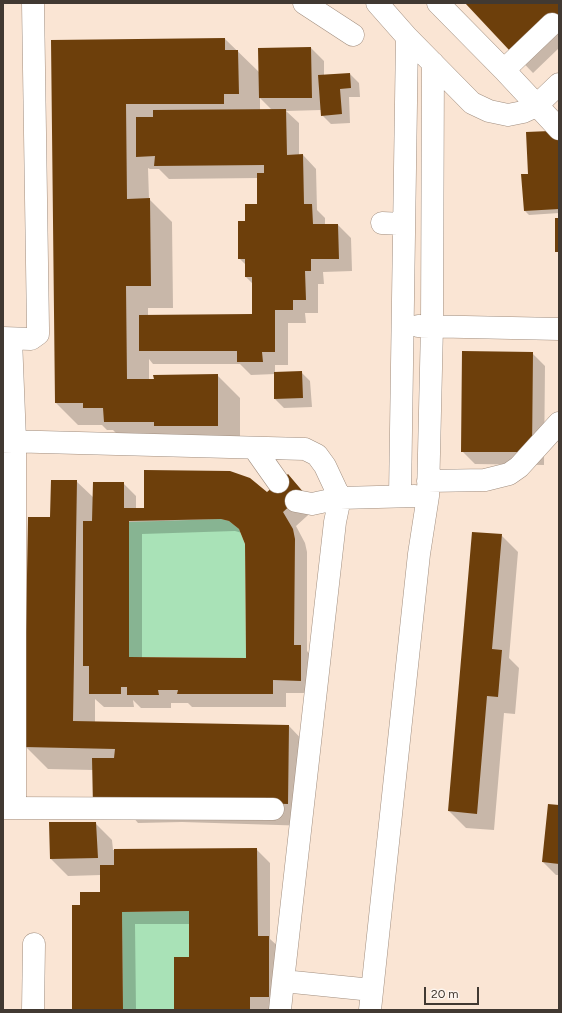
<!DOCTYPE html>
<html>
<head>
<meta charset="utf-8">
<style>
  body { margin:0 }
  #map { position:relative; width:562px; height:1013px; overflow:hidden; background:#fae5d4; font-family:Figtree,sans-serif }
  canvas { display:block }
  .frame { position:absolute; inset:0; border:4px solid #413932; pointer-events:none }
  .scale { position:absolute; left:424px; top:987px; width:55px; height:18px; box-sizing:border-box; border:2px solid #413932; border-top:0; padding-left:5px; font-size:12px; line-height:14px; white-space:nowrap; color:#413932; -webkit-text-stroke:3px #fdf5ee; paint-order:stroke }
</style>
</head>
<body>
<div id="map">
<canvas width="562" height="1013"></canvas>
<div class="frame"></div>
<div class="scale">20 m</div>
</div>
<script>
const c = document.querySelector('canvas').getContext('2d');
c.lineJoin = 'round';
function fillPath(path, color) {
  c.fillStyle = color;
  c.fill(path, 'evenodd');
}
function poly(rows) {
  const path = new Path2D();
  for (const r of rows) {
    path.moveTo(r[0], r[1]);
    for (let i = 2; i < r.length; i += 2) path.lineTo(r[i], r[i + 1]);
  }
  return path;
}
function trace(path, color, width, dash) {
  c.strokeStyle = color;
  c.lineWidth = width;
  c.lineCap = dash ? 'butt' : 'round';
  c.setLineDash(dash || []);
  c.stroke(path);
}
fillPath(poly([
  [221,519,229,521,239,529,245,544,246,658,129,657,129,522],
  [189,911,189,957,174,958,174,1010,123,1010,122,912]
]), '#a9e2b7');
fillPath(poly([
  [466,3,559,3,559,48,533,73],
  [225,39,260,73,311,48,324,61,324,75,350,74,359,83,360,97,349,97,350,123,331,124,322,115,321,110,286,111,299,123,299,156,303,155,316,169,317,210,325,218,325,225,338,225,351,238,352,271,323,272,324,284,318,284,318,313,305,313,306,323,288,323,288,365,275,365,275,373,301,372,310,381,312,407,284,408,275,399,275,374,251,375,240,364,153,364,149,359,149,380,217,375,240,398,240,448,127,444,113,430,107,430,102,425,78,425,56,403,52,41],
  [260,98,272,110,260,110],
  [148,168,150,169,159,169,169,179,258,178,258,205,246,222,239,258,246,265,246,277,253,284,253,315,148,316,148,308,173,308,172,222,149,199],
  [559,141,559,213,529,215,525,211,529,175],
  [532,353,545,366,544,465,475,464,462,451],
  [288,475,317,507,296,526,305,543,307,552,307,651,314,659,314,693,286,693,286,707,192,707,188,703,171,703,171,708,141,708,133,700,134,707,104,707,95,699,95,723,289,726,311,749,310,826,182,822,138,823,93,770,48,769,25,746,51,518,76,481,94,498,123,483,136,496,136,509,267,493],
  [235,531,242,533,246,543,247,659,142,658,142,534],
  [501,535,518,552,509,658,519,668,515,714,504,713,494,830,466,828,449,811],
  [559,806,559,875,556,875,543,862],
  [95,823,112,840,113,850,257,850,270,863,270,939,282,950,282,1010,175,1010,190,958,190,924,135,924,136,1010,73,1010,81,906,101,893,101,875,68,876,51,859]
]), '#0003');
fillPath(poly([
  [465,3,559,3,559,31,510,51],
  [225,38,225,50,238,50,239,94,224,94,224,104,126,104,127,199,150,198,151,286,126,286,127,379,154,379,153,375,218,374,218,426,154,426,154,422,104,422,103,408,83,408,83,403,55,403,51,40],
  [311,47,312,98,259,98,258,48],
  [350,73,351,88,340,89,342,114,321,116,318,75],
  [286,109,287,155,303,154,304,204,312,204,313,224,338,224,339,259,311,259,311,271,305,271,306,300,293,300,293,310,275,310,275,352,262,352,263,362,237,362,237,351,139,351,139,315,252,314,252,277,245,277,245,259,238,259,238,221,245,221,245,204,257,204,257,173,264,173,264,165,154,166,155,156,136,157,136,117,153,117,153,110],
  [550,131,559,141,559,209,524,211,521,174,528,174,526,132],
  [555,218,559,218,559,252,555,252],
  [462,351,533,352,532,452,461,452],
  [302,371,303,398,274,399,274,372],
  [144,470,230,471,250,478,267,492,288,474,304,493,283,512,293,529,295,539,294,645,301,645,301,681,273,680,273,694,177,694,178,690,158,690,159,695,127,695,127,687,121,687,121,694,89,694,89,666,83,666,83,521,92,521,93,482,124,482,124,508,144,508],
  [221,519,229,521,239,529,245,544,246,658,129,657,129,521],
  [51,480,77,480,73,721,289,725,288,804,159,800,93,807,92,758,114,758,115,749,24,747,28,517,50,517],
  [472,532,502,534,492,649,502,650,498,697,487,696,477,814,448,811],
  [548,804,559,805,559,864,542,862],
  [49,822,96,822,98,858,50,859],
  [257,848,258,936,269,936,269,997,250,997,250,1010,174,1010,174,957,189,957,189,911,122,912,123,1010,72,1010,72,905,80,905,80,892,100,892,100,865,114,865,114,849]
]), '#6d3f0b');
const minor = poly([
  [304,3,353,35],
  [377,3,407,37,472,103,489,111,508,115,523,112,536,106,559,84],
  [438,3,504,70,552,24],
  [504,70,559,129],
  [382,223,403,224],
  [418,326,559,329],
  [3,338,31,339,38,334,38,328,33,3],
  [11,339,15,440,15,808],
  [3,441,305,449,317,455,325,466,340,498,335,522,283,981],
  [254,448,278,482],
  [428,481,485,480,509,474,519,467,559,423],
  [400,496,407,37],
  [296,501,312,504,340,498,415,496],
  [3,808,273,809],
  [33,1010,34,944],
  [280,1010,283,981,372,990],
  [370,1010,419,554,428,496,432,326,433,63]
]);
trace(minor, '#a18e7f', 23);
trace(minor, '#fff', 22);
</script>
</body>
</html>
